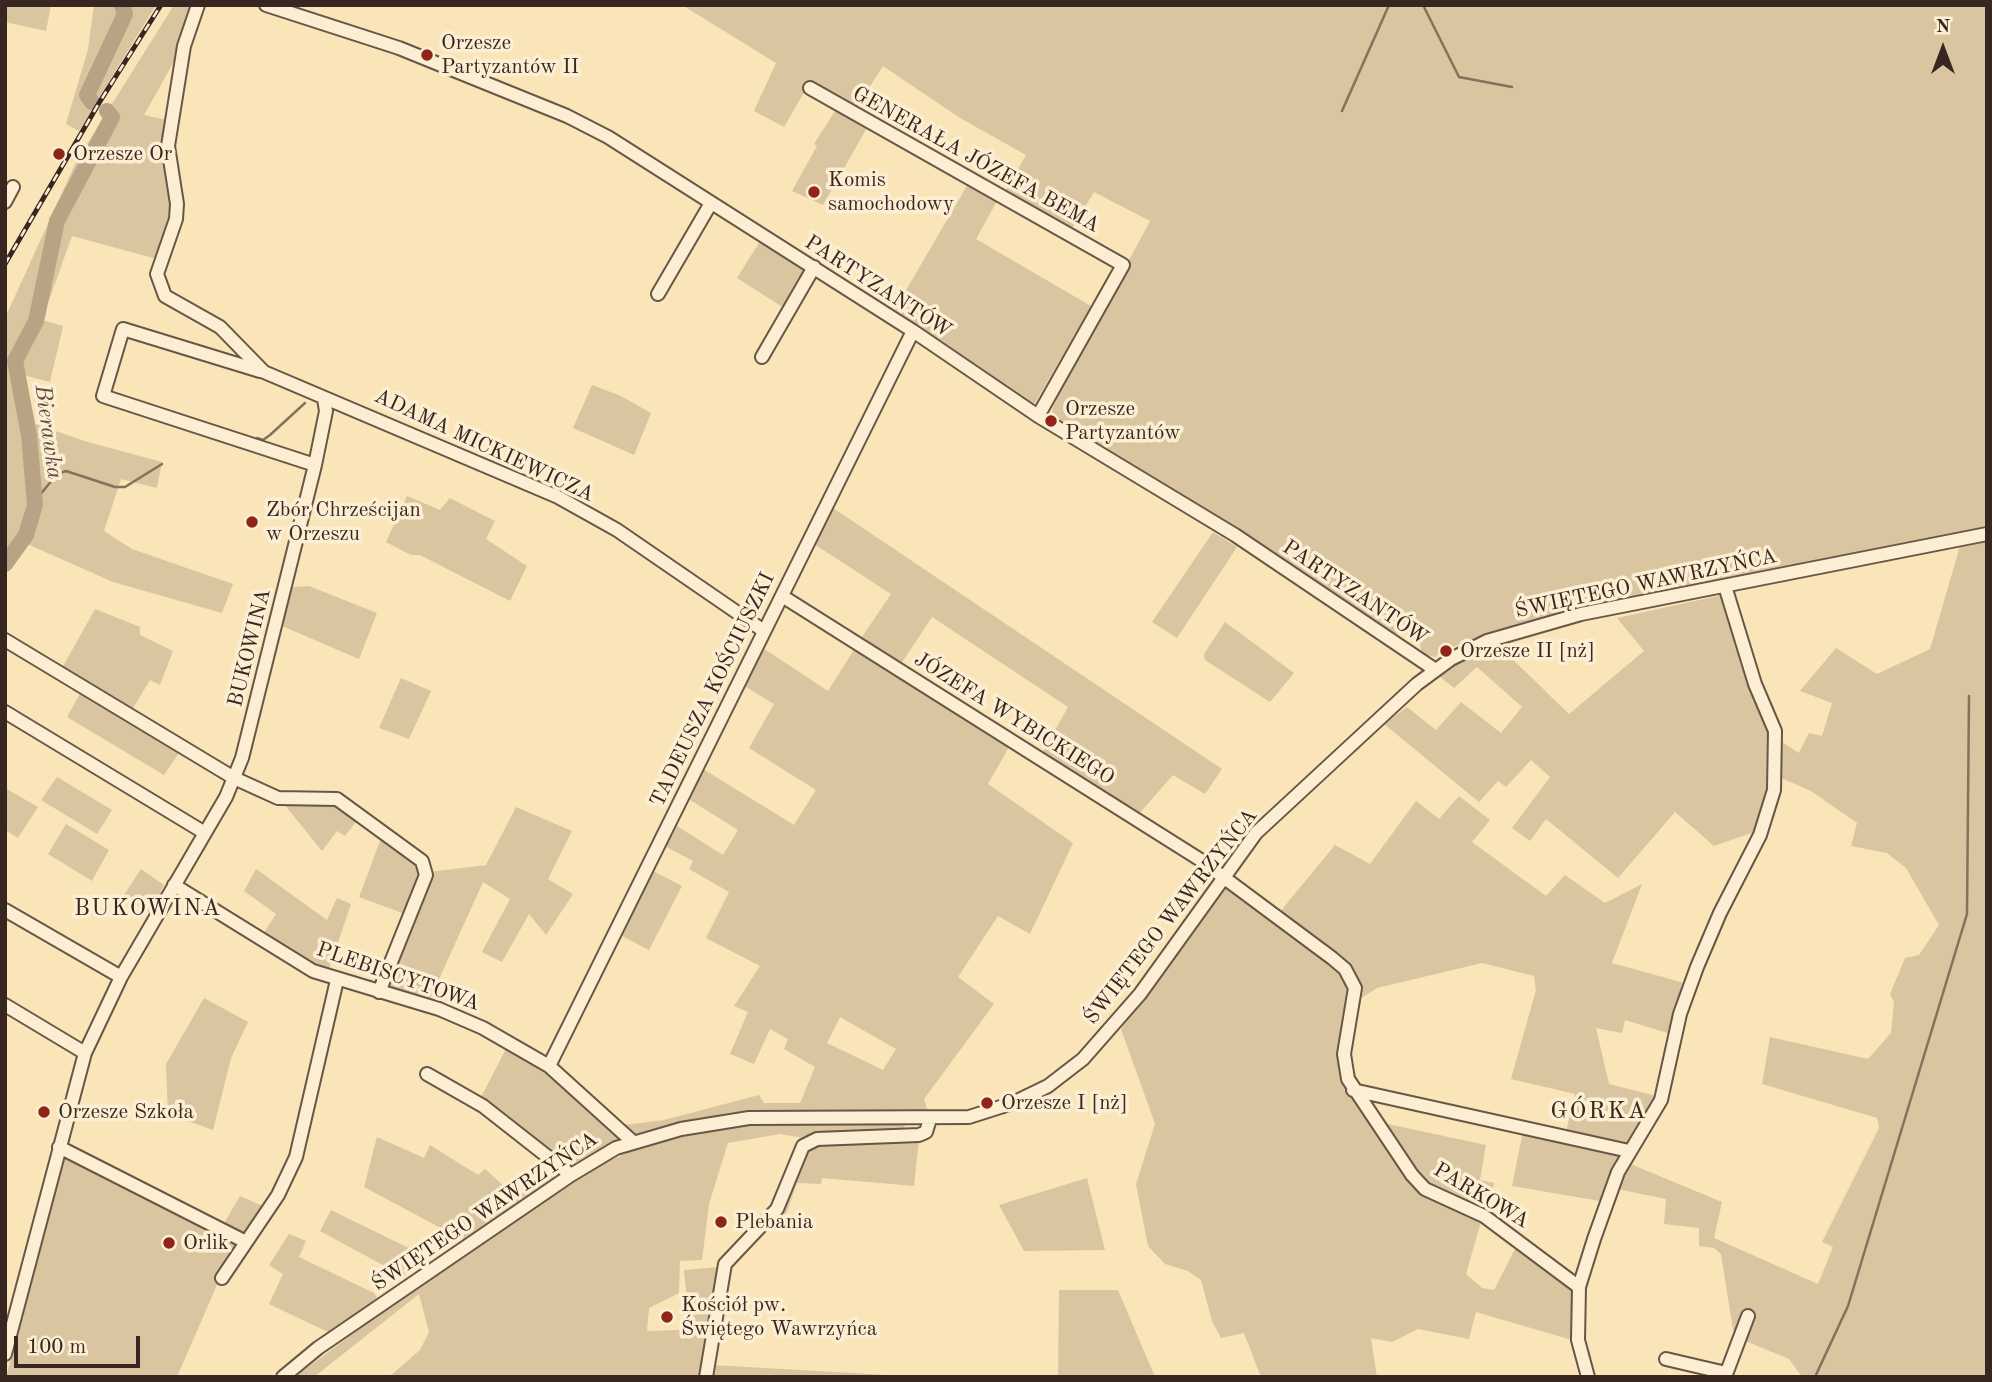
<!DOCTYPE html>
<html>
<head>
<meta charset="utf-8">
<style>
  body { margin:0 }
  #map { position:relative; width:1992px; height:1382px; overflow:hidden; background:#fae5b9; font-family:"Old Standard TT",serif }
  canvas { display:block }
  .frame { position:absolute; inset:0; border:7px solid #372720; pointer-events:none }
  .north { position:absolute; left:1908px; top:14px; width:70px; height:70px; -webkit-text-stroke:5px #fceed2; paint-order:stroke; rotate:0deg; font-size:19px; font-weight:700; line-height:28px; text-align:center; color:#372720 }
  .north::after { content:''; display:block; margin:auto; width:24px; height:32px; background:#372720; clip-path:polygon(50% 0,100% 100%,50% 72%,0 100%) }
  .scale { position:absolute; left:14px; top:1336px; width:126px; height:32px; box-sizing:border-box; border:4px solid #372720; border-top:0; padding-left:9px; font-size:21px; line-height:24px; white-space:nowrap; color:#372720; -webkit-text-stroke:5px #fceed2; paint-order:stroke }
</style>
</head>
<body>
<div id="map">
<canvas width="1992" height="1382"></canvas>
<div class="frame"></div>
<div class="north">N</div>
<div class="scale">100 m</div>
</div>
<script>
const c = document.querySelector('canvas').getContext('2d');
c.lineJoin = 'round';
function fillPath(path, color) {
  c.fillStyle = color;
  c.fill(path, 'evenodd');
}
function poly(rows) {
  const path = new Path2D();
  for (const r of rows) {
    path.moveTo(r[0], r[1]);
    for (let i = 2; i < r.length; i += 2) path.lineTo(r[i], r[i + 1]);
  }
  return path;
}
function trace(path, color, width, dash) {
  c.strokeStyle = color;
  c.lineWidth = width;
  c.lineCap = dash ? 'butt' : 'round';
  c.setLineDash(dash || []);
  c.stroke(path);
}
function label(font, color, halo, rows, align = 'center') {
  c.font = font + ' "Old Standard TT",serif';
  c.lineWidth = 7;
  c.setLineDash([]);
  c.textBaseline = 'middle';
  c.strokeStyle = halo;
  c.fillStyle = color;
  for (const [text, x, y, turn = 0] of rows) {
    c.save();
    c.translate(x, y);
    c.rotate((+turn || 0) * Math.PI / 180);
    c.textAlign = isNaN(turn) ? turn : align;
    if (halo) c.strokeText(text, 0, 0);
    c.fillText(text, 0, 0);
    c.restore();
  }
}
fillPath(poly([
  [5,5,51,5,46,31,5,22],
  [94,5,156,5,79,131,66,124,88,49],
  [174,5,194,5,181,49,144,115,167,120,172,214,157,259,72,236,42,320,63,326,50,382,23,375,33,423,84,441,162,462,157,488,121,479,104,531,132,549,233,584,222,613,113,582,25,543,5,570,5,318,77,160],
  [682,5,1987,5,1987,527,1586,605,1442,650,1435,657,1422,654,1420,643,1407,634,1390,633,1059,424,1052,410,1066,378,1150,221,1094,192,1070,232,1003,195,1026,155,960,118,883,66,854,111,806,89,784,127,754,111,776,63],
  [837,108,868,126,823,205,792,191,817,146,814,144],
  [968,184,997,201,976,239,1091,306,1035,403,1027,405,895,309],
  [762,238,806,267,784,308,737,278],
  [592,385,621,396,651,413,634,455,573,428],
  [407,496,440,510,450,498,495,521,486,539,527,566,510,601,420,555,411,555,386,542],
  [833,508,1222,769,1205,794,1173,775,1138,815,1041,755,1068,707,932,617,899,667,860,640,891,594,814,544],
  [1213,532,1237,547,1177,638,1152,622],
  [1987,541,1987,1377,1802,1377,1789,1359,1743,1340,1733,1330,1721,1254,1714,1248,1699,1246,1699,1228,1664,1224,1666,1199,1617,1189,1628,1163,1722,1202,1714,1238,1818,1284,1833,1247,1822,1242,1879,1128,1877,1118,1762,1084,1770,1037,1868,1059,1891,1033,1894,1002,1890,994,1905,958,1919,955,1939,925,1906,868,1887,853,1851,846,1857,823,1811,791,1781,778,1779,740,1799,753,1809,733,1822,736,1832,703,1800,691,1836,648,1877,674,1930,649,1960,546],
  [309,586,377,613,359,659,282,626,292,587],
  [1722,595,1772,744,1769,796,1754,832,1714,846,1675,812,1618,878,1546,819,1530,841,1512,828,1550,777,1531,760,1506,787,1498,781,1479,802,1384,724,1407,707,1436,730,1461,702,1501,733,1522,707,1477,667,1454,688,1439,676,1466,659,1500,647,1569,714,1644,651,1617,618],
  [95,609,140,627,140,635,173,651,160,685,150,680,130,713,61,670],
  [1225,622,1294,673,1270,702,1205,660,1204,654],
  [763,648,828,691,855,648,1009,747,988,784,1073,843,1030,934,998,916,958,977,994,1004,924,1099,928,1111,733,1112,634,1134,624,1125,664,1120,759,1095,764,1103,800,1103,815,1067,784,1049,788,1039,770,1029,754,1064,730,1054,748,1012,734,1006,760,966,706,938,729,892,689,869,693,861,663,845,672,823,723,855,738,830,687,798,703,769,794,825,816,790,749,748,774,704,743,685],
  [840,1017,896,1049,883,1070,827,1043],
  [401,678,431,691,409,739,379,728],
  [81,692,181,750,164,775,67,717],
  [57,777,112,810,97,834,41,800],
  [5,788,38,807,18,838,5,830],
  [1459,796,1490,820,1472,842,1546,896,1565,875,1605,903,1642,884,1612,963,1688,984,1671,1034,1625,1020,1622,1033,1596,1028,1609,1084,1657,1096,1628,1148,1566,1132,1575,1094,1511,1079,1536,990,1534,976,1482,963,1377,988,1352,1004,1341,1057,1413,1181,1482,1218,1466,1274,1482,1288,1494,1290,1517,1245,1575,1289,1572,1340,1476,1312,1469,1339,1418,1329,1392,1342,1371,1338,1377,1377,1261,1377,1244,1333,1221,1338,1212,1321,1201,1280,1188,1271,1165,1264,1148,1246,1136,1184,1155,1124,1121,1029,1226,882,1279,913,1335,845,1370,864,1416,801,1439,819],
  [338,803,359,818,345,836,337,831,322,851,284,804],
  [516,807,572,831,548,879,573,894,546,935,529,914,502,962,482,952,510,899,483,882,430,999,390,990,386,984,429,872,486,865],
  [66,824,109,850,92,881,48,854],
  [382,836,416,859,420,875,405,914,359,897],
  [141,869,164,885,151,913,122,898],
  [256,869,327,920,337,898,351,904,328,972,262,936,276,914,244,891],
  [651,870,682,886,649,950,620,935],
  [204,998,248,1022,231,1058,213,1130,168,1114,166,1064],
  [508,1045,547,1069,620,1138,567,1167,480,1099],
  [783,1122,906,1124,902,1131,818,1133,803,1138,780,1134,728,1143,709,1204,702,1260,680,1261,679,1293,649,1308,647,1331,679,1330,689,1321,684,1270,719,1267,704,1377,389,1377,420,1350,429,1332,419,1294,314,1377,295,1377,394,1303,602,1164,655,1141,724,1126],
  [1383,1123,1486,1145,1480,1180,1494,1183,1487,1213,1428,1186,1414,1171],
  [1523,1131,1622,1153,1600,1201,1512,1186],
  [377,1137,424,1158,430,1145,478,1175,485,1169,516,1197,553,1172,556,1179,465,1241,364,1187],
  [919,1139,914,1186,822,1178,821,1184,797,1183,786,1214,777,1213,807,1148,821,1142],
  [66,1151,246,1242,220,1278,177,1377,6,1377],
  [1087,1178,1105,1250,1024,1251,999,1205],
  [240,1196,265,1207,244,1237,223,1225],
  [331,1210,427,1257,403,1276,320,1231],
  [289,1234,306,1241,299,1257,374,1293,377,1298,330,1333,269,1304,283,1274,269,1265],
  [1059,1290,1118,1290,1155,1377,1058,1377],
  [712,1365,923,1377,710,1377]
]), '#d9c59f');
trace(poly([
  [1423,5,1459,77,1512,87],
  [1342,111,1389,5],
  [257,438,263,440,270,435,305,403],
  [35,501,57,474,66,471,115,487,125,487,162,464],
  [1815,1377,1848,1306,1967,914,1969,696]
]), '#84725d', 2.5);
trace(poly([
  [92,102,87,95,125,14,122,5],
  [5,564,26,535,35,505,29,435,15,361,36,321,57,221,112,117,107,111]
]), '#b8a485', 16);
const minor = poly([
  [198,5,184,46,168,146,177,204,176,219,157,274,165,296,220,327,264,372,558,497,617,530,764,631],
  [266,5,399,48,567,116,608,137,913,331,1038,416,1235,535,1434,669],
  [810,88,1123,265,1038,416],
  [5,202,13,187],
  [658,294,711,203],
  [762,357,814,267],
  [260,371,123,329,103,396,315,465],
  [782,596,1199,859,1332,958,1345,969,1355,988,1344,1054,1348,1079,1412,1175,1425,1189,1484,1216,1579,1287],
  [5,640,234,778,278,798,337,799,422,861,426,875,379,992],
  [5,712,205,833],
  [174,885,313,971,439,1009,483,1028,549,1066,633,1142],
  [5,910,121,977],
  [5,1005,85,1053],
  [549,1066,913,331],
  [427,1074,483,1106,571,1175],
  [1353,1090,1629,1151],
  [59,1147,246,1242],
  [222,1278,278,1195,296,1157,337,980],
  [5,1354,85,1053,121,977,226,797,242,758,315,465,326,411,324,399],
  [1666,1359,1726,1373],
  [283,1377,318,1348,571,1175,616,1148,681,1129,749,1118,969,1117,1013,1103,1048,1086,1083,1059,1140,994,1256,833,1417,684,1451,659,1487,641,1581,614,1987,534],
  [706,1377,725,1264,777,1209,803,1146,817,1139,919,1135,926,1132,930,1119],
  [1588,1377,1578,1340,1579,1287,1594,1239,1618,1172,1661,1100,1680,1014,1697,967,1720,913,1760,835,1774,790,1775,731,1755,684,1725,586],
  [1725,1377,1748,1316]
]);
trace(minor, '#685646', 16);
trace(minor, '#fceed2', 12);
const rail = poly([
  [5,264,99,103,161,5]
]);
trace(rail, '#372720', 5);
trace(rail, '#fceed2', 2.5, [8]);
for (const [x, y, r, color] of [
  [427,55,7,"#8f2418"],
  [59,154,7,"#8f2418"],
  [814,192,7,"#8f2418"],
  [1051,421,7,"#8f2418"],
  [252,522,7,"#8f2418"],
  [1446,651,7,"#8f2418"],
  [987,1103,7,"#8f2418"],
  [44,1112,7,"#8f2418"],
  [721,1222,7,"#8f2418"],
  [169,1243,7,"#8f2418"],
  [667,1317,7,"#8f2418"]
]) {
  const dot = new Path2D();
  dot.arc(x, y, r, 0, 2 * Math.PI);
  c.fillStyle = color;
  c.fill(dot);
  trace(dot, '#fceed2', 2.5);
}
label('21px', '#372720', '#fceed2', [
  ["Orzesze",441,43],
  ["Partyzantów II",441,67],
  ["Orzesze Or",73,154],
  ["Komis",828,180],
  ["samochodowy",828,204],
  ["Orzesze",1065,409],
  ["Partyzantów",1065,433],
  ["Zbór Chrześcijan",266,510],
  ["w Orzeszu",266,534],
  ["Orzesze II [nż]",1460,651],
  ["Orzesze I [nż]",1001,1103],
  ["Orzesze Szkoła",58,1112],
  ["Plebania",735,1222],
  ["Orlik",183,1243],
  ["Kościół pw.",681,1305],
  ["Świętego Wawrzyńca",681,1329]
], 'left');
label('21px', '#372720', '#fceed2', [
  ["GENERAŁA JÓZEFA BEMA",976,160,29],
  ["PARTYZANTÓW",878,287,33],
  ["ADAMA MICKIEWICZA",484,446,25],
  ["ŚWIĘTEGO WAWRZYŃCA",1646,584,-12],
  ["PARTYZANTÓW",1355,593,34],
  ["BUKOWINA",250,648,-76],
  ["TADEUSZA KOŚCIUSZKI",713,690,-64],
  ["JÓZEFA WYBICKIEGO",1014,719,32],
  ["ŚWIĘTEGO WAWRZYŃCA",1171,917,-52],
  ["PLEBISCYTOWA",398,977,19],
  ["PARKOWA",1481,1196,31],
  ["ŚWIĘTEGO WAWRZYŃCA",485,1212,-34]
]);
label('italic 23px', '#5e4c3e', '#fceed2', [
  ["Bierawka",48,432,82]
]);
c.letterSpacing = '2px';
label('23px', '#372720', '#fceed2', [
  ["BUKOWINA",148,909]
]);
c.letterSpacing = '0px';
c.letterSpacing = '2px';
label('24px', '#372720', '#fceed2', [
  ["GÓRKA",1599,1112]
]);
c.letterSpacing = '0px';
</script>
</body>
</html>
